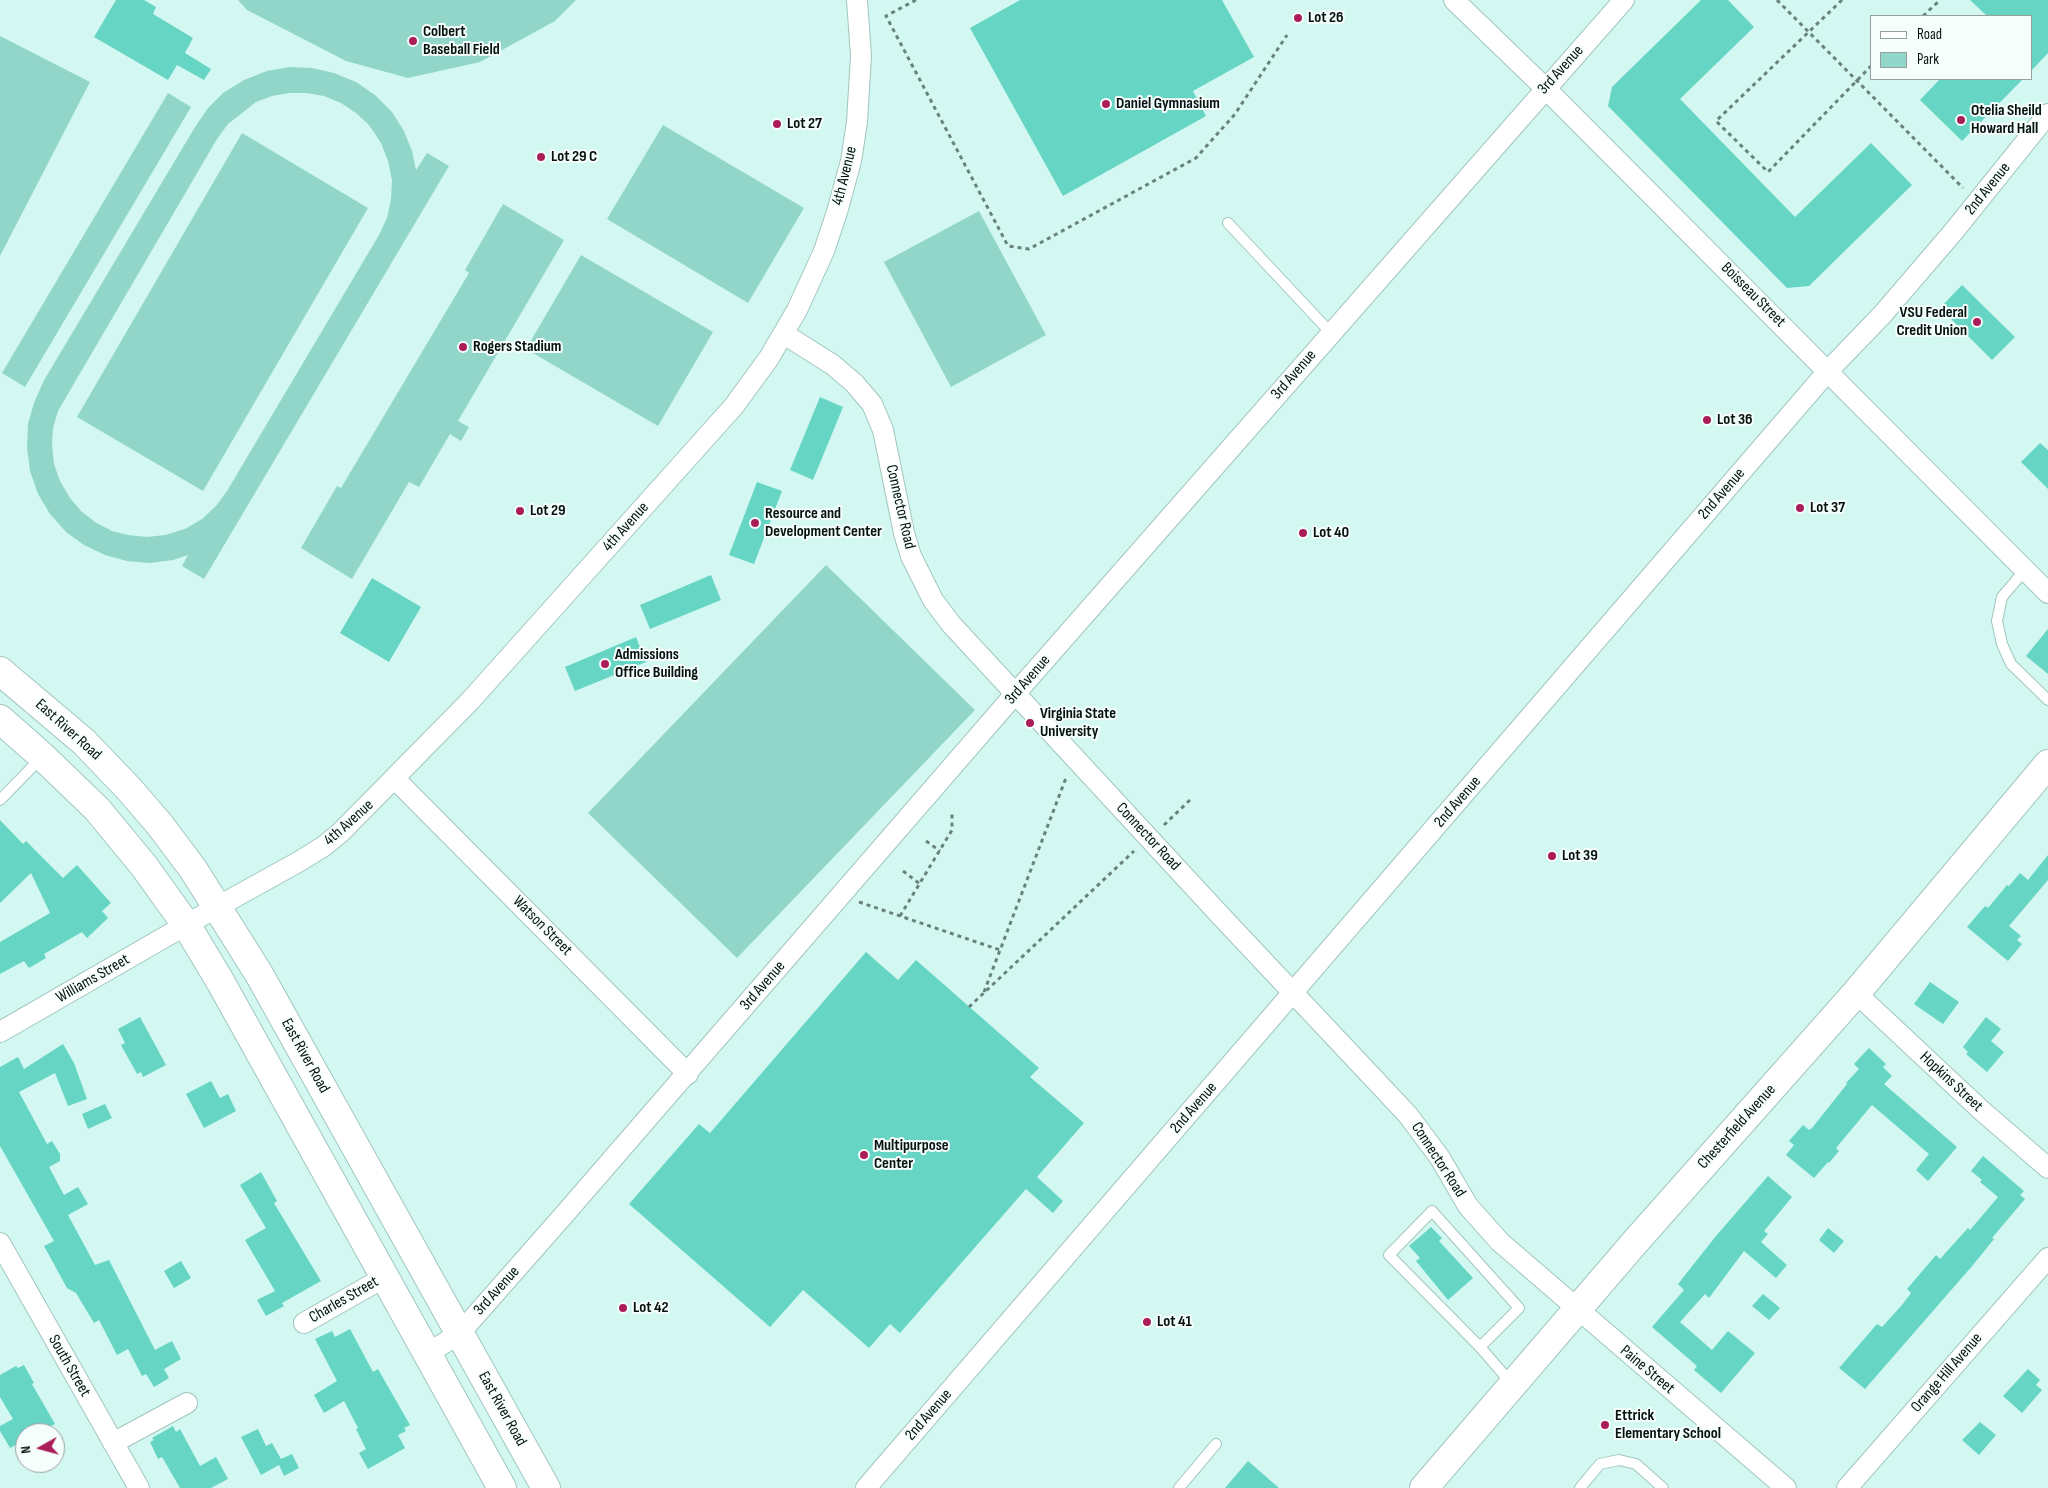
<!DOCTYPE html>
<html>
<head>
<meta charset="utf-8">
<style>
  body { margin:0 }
  #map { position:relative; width:2048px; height:1488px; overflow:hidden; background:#d2f8f1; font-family:"Sofia Sans Condensed",sans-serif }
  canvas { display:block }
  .legend { position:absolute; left:1870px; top:15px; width:162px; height:65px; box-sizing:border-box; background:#f6fefc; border:1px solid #96a09e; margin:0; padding:6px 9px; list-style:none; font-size:15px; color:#051210 }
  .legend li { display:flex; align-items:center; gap:10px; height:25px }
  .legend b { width:25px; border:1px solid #96a09e }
  .north { position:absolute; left:15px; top:1423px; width:50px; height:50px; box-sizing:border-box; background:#f6fefc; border:1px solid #96a09e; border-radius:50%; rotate:263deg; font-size:14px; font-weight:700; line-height:20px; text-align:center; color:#051210 }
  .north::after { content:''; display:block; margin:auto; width:18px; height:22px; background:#ab1d59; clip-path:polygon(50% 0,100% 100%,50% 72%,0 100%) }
</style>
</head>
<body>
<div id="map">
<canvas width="2048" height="1488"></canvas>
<ul class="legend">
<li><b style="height:6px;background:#fff"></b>Road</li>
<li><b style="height:14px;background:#92d6ca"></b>Park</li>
</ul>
<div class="north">N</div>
</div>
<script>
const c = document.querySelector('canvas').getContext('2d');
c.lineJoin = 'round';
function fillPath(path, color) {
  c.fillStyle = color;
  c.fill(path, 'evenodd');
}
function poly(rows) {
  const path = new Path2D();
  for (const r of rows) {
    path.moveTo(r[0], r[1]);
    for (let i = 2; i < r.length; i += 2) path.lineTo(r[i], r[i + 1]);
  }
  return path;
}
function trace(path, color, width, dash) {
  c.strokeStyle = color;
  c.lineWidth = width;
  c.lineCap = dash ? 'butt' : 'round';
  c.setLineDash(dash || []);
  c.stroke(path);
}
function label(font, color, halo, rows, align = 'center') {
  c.font = font + ' "Sofia Sans Condensed",sans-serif';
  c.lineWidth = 4;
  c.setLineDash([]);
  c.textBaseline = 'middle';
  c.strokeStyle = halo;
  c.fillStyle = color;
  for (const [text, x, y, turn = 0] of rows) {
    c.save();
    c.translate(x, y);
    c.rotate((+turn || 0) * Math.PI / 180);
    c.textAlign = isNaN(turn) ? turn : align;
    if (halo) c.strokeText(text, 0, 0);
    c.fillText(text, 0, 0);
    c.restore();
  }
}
fillPath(poly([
  [238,0,576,0,555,21,480,62,408,78,346,61,247,10],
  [0,36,90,82,0,256],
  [289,67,312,68,334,73,356,82,375,95,392,112,404,131,412,151,416,170,427,153,449,166,204,579,182,566,188,555,173,560,150,563,127,561,105,555,84,545,66,532,50,514,38,494,30,471,27,448,28,424,34,403,43,382,195,127,208,108,223,93,244,80,267,71],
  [289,93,306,93,324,96,341,103,356,113,369,125,381,143,388,161,392,180,391,199,387,218,379,235,227,491,216,506,202,519,185,529,165,535,147,537,128,535,112,531,95,522,81,511,70,498,60,481,54,464,52,445,53,428,58,411,217,139,228,124,256,102,272,96],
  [168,93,191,107,25,387,2,373],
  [663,125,804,208,748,303,607,219],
  [242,133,368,208,203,491,77,417],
  [503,204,564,240,458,421,469,427,461,441,450,434,419,487,409,482,352,579,301,548,337,486,341,488,469,273,465,270],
  [979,211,1046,335,951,387,884,262],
  [581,255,713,332,658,426,526,349],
  [826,565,975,710,737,958,588,813]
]), '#92d6ca');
fillPath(poly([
  [116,0,144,0,156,7,153,14,193,38,185,53,211,69,204,80,177,65,168,80,94,37],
  [1020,0,1222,0,1254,57,1193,91,1206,116,1063,196,970,28],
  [1701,0,1728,0,1754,27,1680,99,1795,217,1871,143,1912,185,1809,286,1787,288,1608,106,1612,87],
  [1970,0,2048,0,2048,53,2032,70,2032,16,1987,16],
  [1940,79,2023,79,1962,141,1920,100],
  [1962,285,2015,337,1992,360,1940,308],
  [820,397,843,407,813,480,790,470],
  [2040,443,2048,450,2048,489,2021,462],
  [757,482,782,491,754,564,729,555],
  [711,575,721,600,650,629,640,605],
  [372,578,421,607,389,662,340,633],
  [2048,629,2048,674,2026,656],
  [636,637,646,662,575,691,565,667],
  [0,820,23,844,26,841,63,878,77,865,111,903,102,911,108,918,87,938,82,932,44,954,46,958,29,968,24,961,0,974,0,942,50,913,31,873,0,903],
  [2048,855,2048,880,2009,926,2021,936,2017,940,2022,944,2008,961,1967,927,1985,906,1988,908,2007,885,2009,886,2020,873,2028,880],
  [866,952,898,980,916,960,1039,1068,1030,1077,1084,1123,1037,1177,1063,1201,1053,1213,1026,1189,900,1333,890,1324,869,1348,803,1290,770,1327,629,1204,699,1124,710,1133],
  [1930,982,1959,1002,1943,1024,1914,1004],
  [140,1017,166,1065,143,1077,141,1072,137,1074,121,1045,125,1043,118,1029],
  [1986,1017,2001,1029,1991,1041,2004,1052,1987,1072,1966,1054,1968,1052,1963,1047],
  [63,1044,74,1063,87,1099,68,1106,55,1073,19,1092,47,1144,52,1141,60,1154,60,1161,49,1167,64,1195,78,1187,88,1204,68,1215,95,1265,109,1260,155,1350,172,1341,181,1359,164,1369,169,1378,154,1387,146,1374,142,1376,128,1349,117,1355,99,1320,94,1323,76,1293,67,1288,44,1246,54,1241,0,1146,0,1067,18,1057,24,1069],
  [1869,1048,1886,1064,1883,1067,1892,1076,1884,1084,1957,1147,1928,1181,1916,1170,1929,1154,1872,1105,1836,1148,1839,1151,1829,1163,1828,1162,1814,1178,1786,1155,1794,1145,1789,1141,1803,1125,1809,1130,1812,1128,1847,1084,1846,1083,1859,1069,1854,1064],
  [211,1081,220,1098,228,1094,236,1111,204,1128,186,1094],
  [105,1104,112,1118,88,1129,82,1114],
  [1983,1156,2024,1191,2020,1195,2025,1199,1992,1238,1994,1239,1973,1265,1865,1389,1839,1368,1877,1324,1882,1327,1902,1305,1911,1293,1907,1289,1936,1255,1940,1259,1968,1228,1970,1230,1998,1197,1980,1182,1982,1180,1971,1171],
  [261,1172,277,1201,274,1203,321,1281,282,1303,280,1300,284,1306,266,1316,257,1300,275,1291,245,1240,266,1228,240,1185],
  [1768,1176,1792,1197,1764,1231,1768,1234,1761,1242,1787,1265,1776,1278,1744,1251,1709,1298,1705,1294,1680,1322,1712,1350,1728,1331,1755,1353,1721,1393,1694,1370,1697,1366,1652,1327,1684,1290,1678,1284,1716,1236],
  [1431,1227,1442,1238,1439,1241,1473,1278,1448,1300,1416,1261,1420,1258,1409,1246],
  [1828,1228,1844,1241,1834,1253,1819,1240],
  [181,1261,191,1278,174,1288,164,1271],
  [1763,1294,1780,1308,1769,1320,1752,1306],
  [350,1329,373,1372,378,1369,410,1425,404,1428,406,1431,398,1435,405,1448,368,1469,359,1453,366,1449,356,1429,358,1428,344,1401,324,1413,314,1395,337,1381,315,1339,332,1331,335,1337],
  [24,1365,34,1383,32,1384,55,1424,51,1426,53,1428,43,1433,25,1433,25,1440,10,1448,0,1431,0,1426,13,1419,0,1397,0,1375,16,1366,18,1368],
  [2028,1369,2040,1380,2036,1385,2042,1390,2022,1413,2003,1396],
  [1980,1422,1996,1435,1979,1455,1962,1440],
  [173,1426,176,1432,180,1429,200,1466,216,1457,228,1479,211,1488,180,1488,162,1457,158,1459,150,1442,154,1440,152,1438],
  [258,1429,266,1446,272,1443,281,1459,292,1454,299,1468,284,1476,279,1465,261,1475,241,1437],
  [1248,1461,1279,1488,1225,1488]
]), '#66d5c4');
const lane = poly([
  [1228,223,1331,333],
  [2025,570,2002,597,1997,621,2002,644,2011,664,2048,700],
  [0,800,42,757],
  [1480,1347,1389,1255,1432,1211,1519,1308,1480,1347,1512,1384],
  [1179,1488,1216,1444],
  [1580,1488,1600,1464,1619,1460,1636,1464,1663,1488]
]);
const street = poly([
  [1454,0,1545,88,2048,593],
  [784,334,833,365,854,383,872,404,883,430,904,533,911,556,933,600,951,624,1219,914,1408,1115,1440,1158,1468,1206,1500,1242,1786,1488],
  [395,779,688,1074],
  [1856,993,1981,1110,2048,1168],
  [0,1032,217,907,300,861,324,846,341,832,470,701,734,406,769,358,797,310,824,251,837,212,851,161,857,122,861,56,857,0],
  [0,1243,139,1488],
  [304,1323,385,1277],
  [427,1354,460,1333,563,1216,1015,694,1624,0],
  [113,1443,187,1403],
  [866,1488,1828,371,1882,315,1954,231,2048,114],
  [1847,1488,2048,1258]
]);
const secondary = poly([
  [1424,1488,1636,1241,1856,993,2048,764]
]);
const primary = poly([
  [0,671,84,742,129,789,160,825,193,869,259,974,546,1488],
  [0,719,43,757,97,809,144,866,187,926,220,981,502,1488]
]);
trace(lane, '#a1c6bf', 12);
trace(street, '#a1c6bf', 22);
trace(secondary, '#a1c6bf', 30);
trace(primary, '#a1c6bf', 30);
trace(poly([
  [916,0,886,16,1008,246,1029,249,1196,158,1235,114,1287,35],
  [1777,0,1963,188],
  [1842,0,1716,121,1768,172,1872,65],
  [1923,16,1940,0],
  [1164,825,1192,798],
  [926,841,940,851],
  [903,871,920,884],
  [859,902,1000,950],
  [900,916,952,830,952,811],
  [984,992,1066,778],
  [969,1007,1134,851]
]), '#69827e', 3, [4, 4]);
trace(lane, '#fff', 10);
trace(street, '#fff', 20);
trace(secondary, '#fff', 28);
trace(primary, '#fff', 28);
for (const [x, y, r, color] of [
  [1298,18,5,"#ab1d59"],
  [413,41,5,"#ab1d59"],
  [1106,104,5,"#ab1d59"],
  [1961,120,5,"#ab1d59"],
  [777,124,5,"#ab1d59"],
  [541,157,5,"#ab1d59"],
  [1977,322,5,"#ab1d59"],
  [463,347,5,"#ab1d59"],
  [1707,420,5,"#ab1d59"],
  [1800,508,5,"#ab1d59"],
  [520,511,5,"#ab1d59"],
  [755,523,5,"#ab1d59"],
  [1303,533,5,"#ab1d59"],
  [605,664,5,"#ab1d59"],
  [1030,723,5,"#ab1d59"],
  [1552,856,5,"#ab1d59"],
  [864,1155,5,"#ab1d59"],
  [623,1308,5,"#ab1d59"],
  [1147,1322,5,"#ab1d59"],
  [1605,1425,5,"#ab1d59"]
]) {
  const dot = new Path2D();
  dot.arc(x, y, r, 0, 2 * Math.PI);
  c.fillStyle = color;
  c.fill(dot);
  trace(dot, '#f6fefc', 2);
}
label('bold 16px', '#051210', '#f6fefc', [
  ["Lot 26",1308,18],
  ["Colbert",423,32],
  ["Baseball Field",423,50],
  ["Daniel Gymnasium",1116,104],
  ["Otelia Sheild",1971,111],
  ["Howard Hall",1971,129],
  ["Lot 27",787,124],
  ["Lot 29 C",551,157],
  ["VSU Federal",1967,313,"right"],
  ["Credit Union",1967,331,"right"],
  ["Rogers Stadium",473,347],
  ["Lot 36",1717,420],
  ["Lot 37",1810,508],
  ["Lot 29",530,511],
  ["Resource and",765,514],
  ["Development Center",765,532],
  ["Lot 40",1313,533],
  ["Admissions",615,655],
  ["Office Building",615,673],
  ["Virginia State",1040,714],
  ["University",1040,732],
  ["Lot 39",1562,856],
  ["Multipurpose",874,1146],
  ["Center",874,1164],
  ["Lot 42",633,1308],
  ["Lot 41",1157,1322],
  ["Ettrick",1615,1416],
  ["Elementary School",1615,1434]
], 'left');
label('16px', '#051210', '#f6fefc', [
  ["3rd Avenue",1561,70,-48],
  ["4th Avenue",845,176,-76],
  ["2nd Avenue",1988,189,-51],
  ["Boisseau Street",1753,295,45],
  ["3rd Avenue",1294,375,-49],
  ["2nd Avenue",1722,494,-49],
  ["Connector Road",900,507,77],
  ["4th Avenue",626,527,-48],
  ["3rd Avenue",1028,680,-49],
  ["East River Road",68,730,42],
  ["2nd Avenue",1458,802,-49],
  ["4th Avenue",349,823,-42],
  ["Connector Road",1148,837,47],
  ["Watson Street",542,926,45],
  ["Williams Street",93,979,-30],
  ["3rd Avenue",763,986,-49],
  ["East River Road",305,1056,61],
  ["Hopkins Street",1951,1082,43],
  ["2nd Avenue",1194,1108,-49],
  ["Chesterfield Avenue",1737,1127,-48],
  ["Connector Road",1438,1160,57],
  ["3rd Avenue",497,1291,-48],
  ["Charles Street",344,1300,-30],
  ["South Street",69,1366,60],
  ["Paine Street",1647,1370,40],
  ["Orange Hill Avenue",1947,1373,-49],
  ["East River Road",502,1409,61],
  ["2nd Avenue",929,1415,-49]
]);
</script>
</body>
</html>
